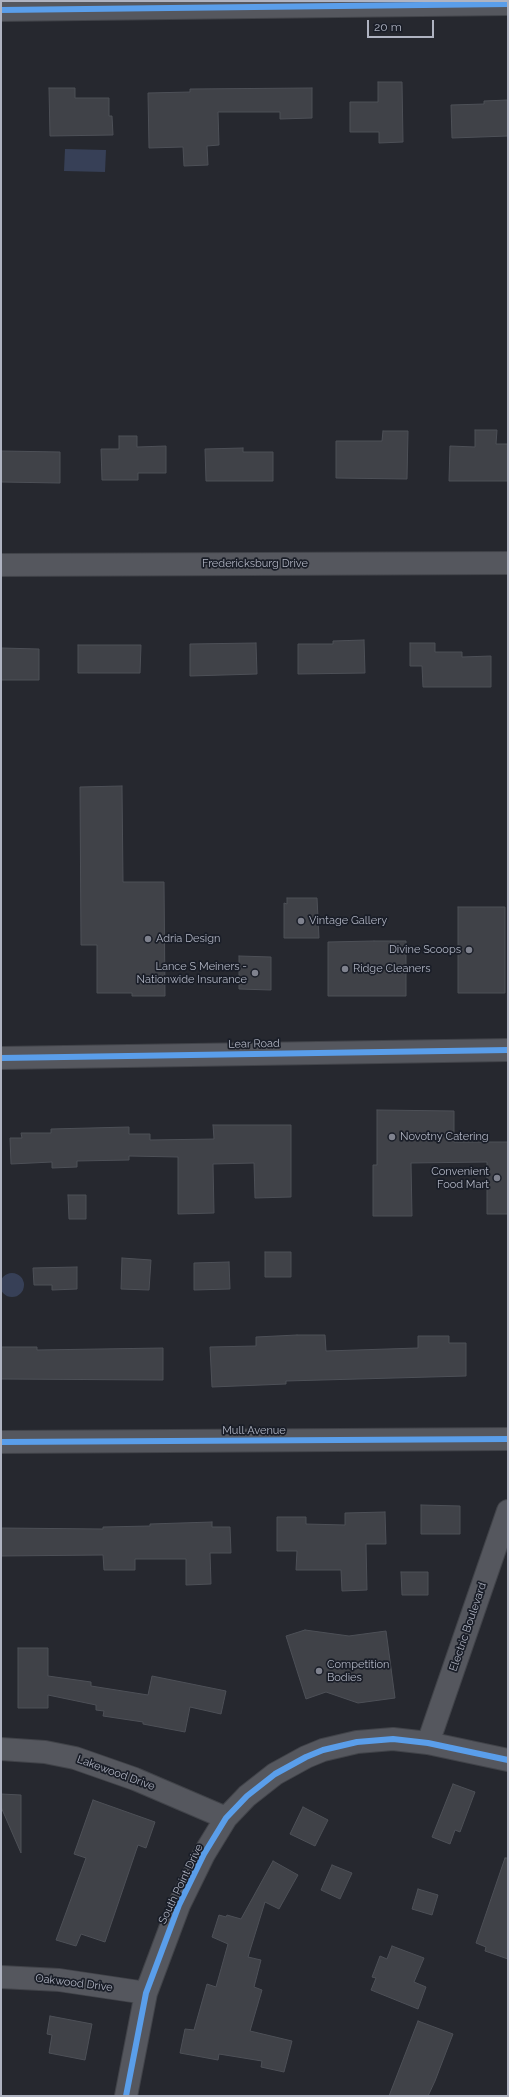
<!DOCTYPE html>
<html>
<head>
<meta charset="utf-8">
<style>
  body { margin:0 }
  #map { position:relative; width:509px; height:2097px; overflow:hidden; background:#26282f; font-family:Raleway,sans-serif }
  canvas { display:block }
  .frame { position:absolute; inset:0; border:2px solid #afb3c1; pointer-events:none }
  .scale { position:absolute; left:367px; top:20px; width:67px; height:18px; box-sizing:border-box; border:2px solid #afb3c1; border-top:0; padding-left:5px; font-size:12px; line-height:14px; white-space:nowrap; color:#afb3c1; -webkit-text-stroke:3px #1a1e28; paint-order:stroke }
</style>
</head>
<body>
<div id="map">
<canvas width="509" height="2097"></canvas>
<div class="frame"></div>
<div class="scale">20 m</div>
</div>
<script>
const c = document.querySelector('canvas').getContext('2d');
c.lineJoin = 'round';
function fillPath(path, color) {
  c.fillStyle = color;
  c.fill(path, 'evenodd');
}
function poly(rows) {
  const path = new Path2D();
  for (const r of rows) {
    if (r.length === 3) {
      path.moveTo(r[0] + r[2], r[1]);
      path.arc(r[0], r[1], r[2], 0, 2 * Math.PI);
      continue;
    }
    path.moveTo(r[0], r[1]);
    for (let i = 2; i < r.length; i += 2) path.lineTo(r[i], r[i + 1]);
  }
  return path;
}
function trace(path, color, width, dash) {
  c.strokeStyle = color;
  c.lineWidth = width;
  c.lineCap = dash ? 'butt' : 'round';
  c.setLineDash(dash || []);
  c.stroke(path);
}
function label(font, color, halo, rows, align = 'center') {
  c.font = font + ' Raleway,sans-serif';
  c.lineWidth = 3.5;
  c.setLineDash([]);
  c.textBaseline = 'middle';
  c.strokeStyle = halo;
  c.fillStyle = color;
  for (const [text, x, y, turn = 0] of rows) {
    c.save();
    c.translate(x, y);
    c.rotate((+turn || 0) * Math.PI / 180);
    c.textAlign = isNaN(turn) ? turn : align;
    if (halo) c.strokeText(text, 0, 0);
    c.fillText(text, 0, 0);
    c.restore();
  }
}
fillPath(poly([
  [65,149,106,150,105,172,64,171],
  [12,1285,12]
]), '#374057');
const building = poly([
  [378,82,402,82,403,142,379,143,379,132,350,132,350,102,378,102,378,82],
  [49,88,75,88,75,98,109,98,109,116,112,116,113,135,50,136,49,88],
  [312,88,312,118,280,119,280,112,218,112,219,145,207,146,208,165,184,166,183,147,149,148,148,93,190,92,190,89,312,88],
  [508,100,508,136,452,138,451,105,484,104,484,101,508,100],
  [475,430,497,430,496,444,508,444,508,481,449,481,450,446,475,447,475,430],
  [383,431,408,431,407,479,336,478,336,441,382,441,383,431],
  [119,436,137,436,137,447,166,446,166,473,138,473,138,480,102,480,101,449,119,449,119,436],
  [243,448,243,452,273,452,273,481,206,481,205,449,243,448],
  [1,451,60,452,60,483,1,482,1,451],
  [364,640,365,673,298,674,298,644,333,644,333,641,364,640],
  [256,643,257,674,190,676,190,644,256,643],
  [410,643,435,643,435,652,462,652,462,657,491,656,491,687,423,687,422,666,410,666,410,643],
  [78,645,141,645,140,673,78,673,78,645],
  [1,648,39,649,39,680,1,680,1,648],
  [122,786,123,882,164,882,165,996,132,996,132,993,97,993,97,945,81,945,80,787,122,786],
  [287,898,317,898,319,938,284,938,284,903,287,904,287,898],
  [458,907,505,907,505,993,458,993,458,907],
  [374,941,406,941,406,996,328,996,328,942,374,941],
  [239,956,271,957,271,990,239,989,239,956],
  [377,1110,454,1111,454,1142,508,1142,508,1214,487,1214,487,1162,411,1163,412,1216,373,1216,373,1165,377,1165,377,1110],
  [213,1125,291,1125,291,1197,255,1198,254,1163,213,1164,214,1213,178,1214,178,1157,129,1156,129,1160,77,1161,77,1167,52,1168,52,1162,11,1164,10,1138,22,1138,21,1133,51,1133,51,1129,129,1127,129,1134,150,1134,150,1140,214,1139,213,1125],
  [68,1195,86,1195,86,1219,69,1219,68,1195],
  [265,1252,291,1252,291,1277,265,1277,265,1252],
  [122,1258,151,1260,149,1290,121,1289,122,1258],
  [229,1262,230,1289,194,1290,194,1263,229,1262],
  [77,1267,77,1289,52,1290,52,1285,34,1285,33,1268,77,1267],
  [297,1335,325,1335,326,1351,418,1348,418,1336,449,1336,449,1343,466,1343,466,1376,286,1381,286,1384,212,1387,210,1347,256,1346,256,1337,297,1335],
  [1,1347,37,1347,37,1350,163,1348,163,1380,1,1379,1,1347],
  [421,1505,460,1506,460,1534,421,1534,421,1505],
  [385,1512,386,1544,366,1544,367,1590,342,1591,341,1570,296,1570,297,1551,277,1551,277,1517,306,1517,306,1524,345,1525,345,1513,385,1512],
  [212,1522,212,1527,230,1527,231,1553,210,1553,211,1584,186,1585,186,1559,135,1559,135,1570,104,1570,103,1555,1,1556,1,1528,103,1529,103,1527,150,1526,150,1524,212,1522],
  [401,1572,428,1572,428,1595,402,1595,401,1572],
  [305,1630,349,1636,386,1631,395,1698,358,1703,326,1692,306,1699,286,1636,305,1630],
  [18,1648,48,1648,48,1676,91,1682,91,1686,148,1695,152,1676,226,1691,221,1714,190,1707,185,1732,143,1724,143,1722,103,1716,104,1711,96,1710,96,1705,48,1695,48,1708,18,1708,18,1648],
  [453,1784,475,1792,460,1832,455,1830,450,1844,432,1837,453,1784],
  [1,1794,21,1795,21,1853,1,1807,1,1794],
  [93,1800,155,1822,146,1848,138,1845,105,1942,81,1934,76,1946,56,1940,86,1858,74,1854,93,1800],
  [303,1807,328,1820,315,1846,290,1834,303,1807],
  [505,1858,508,1858,508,1959,485,1951,486,1947,476,1943,505,1858],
  [273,1861,298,1875,279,1909,265,1902,248,1957,261,1960,254,1987,262,1990,250,2031,292,2041,284,2072,261,2067,262,2061,219,2054,218,2060,180,2053,185,2029,194,2030,207,1984,216,1987,228,1944,212,1937,219,1915,226,1917,227,1915,241,1919,273,1861],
  [332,1865,352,1873,340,1899,321,1890,332,1865],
  [418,1889,438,1895,432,1915,412,1909,418,1889],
  [392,1946,424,1958,414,1982,426,1987,418,2009,371,1990,376,1978,372,1977,380,1956,387,1959,392,1946],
  [50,2016,92,2024,85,2060,49,2053,52,2035,47,2034,50,2016],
  [418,2021,453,2034,435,2081,428,2096,389,2096,418,2021]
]);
fillPath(building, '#404248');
trace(building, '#4d5057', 1);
const minor = poly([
  [1,10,508,4],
  [1,565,508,563],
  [1,1058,508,1050],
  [1,1442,508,1439],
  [428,1743,508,1511],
  [1,1749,45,1752,75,1758,135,1779,226,1818],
  [1,1977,59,1980,146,1993],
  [126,2096,146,1993,179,1905,204,1854,226,1818,247,1796,275,1774,306,1757,323,1750,357,1742,393,1739,428,1743,508,1760]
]);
trace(minor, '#414349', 24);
trace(minor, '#55575e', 22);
trace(poly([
  [1,10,508,4],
  [1,1058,508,1050],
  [1,1442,508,1439],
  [126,2096,146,1993,179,1905,204,1854,226,1818,247,1796,275,1774,306,1757,323,1750,357,1742,393,1739,428,1743,508,1760]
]), '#5a9eea', 6);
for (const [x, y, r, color] of [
  [301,921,4,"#7f828e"],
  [148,939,4,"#7f828e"],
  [469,950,4,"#7f828e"],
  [345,969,4,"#7f828e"],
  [255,973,4,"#7f828e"],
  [392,1137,4,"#7f828e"],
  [497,1178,4,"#7f828e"],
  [319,1671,4,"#7f828e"]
]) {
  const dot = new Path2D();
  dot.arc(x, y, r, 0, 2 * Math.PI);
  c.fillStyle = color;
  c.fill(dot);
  trace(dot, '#1a1e28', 1.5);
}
label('11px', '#afb3c1', '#1a1e28', [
  ["Fredericksburg Drive",255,564],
  ["Lear Road",254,1044,-1],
  ["Mull Avenue",254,1431],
  ["Electric Boulevard",468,1627,-71],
  ["Lakewood Drive",116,1773,20],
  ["South Point Drive",181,1884,-64],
  ["Oakwood Drive",74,1983,7]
]);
label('11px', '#afb3c1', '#1a1e28', [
  ["Vintage Gallery",309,921],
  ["Adria Design",156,939],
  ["Divine Scoops",461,950,"right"],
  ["Lance S Meiners -",247,967,"right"],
  ["Nationwide Insurance",247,980,"right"],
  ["Ridge Cleaners",353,969],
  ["Novotny Catering",400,1137],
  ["Convenient",489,1172,"right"],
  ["Food Mart",489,1185,"right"],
  ["Competition",327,1665],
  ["Bodies",327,1678]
], 'left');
</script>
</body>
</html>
